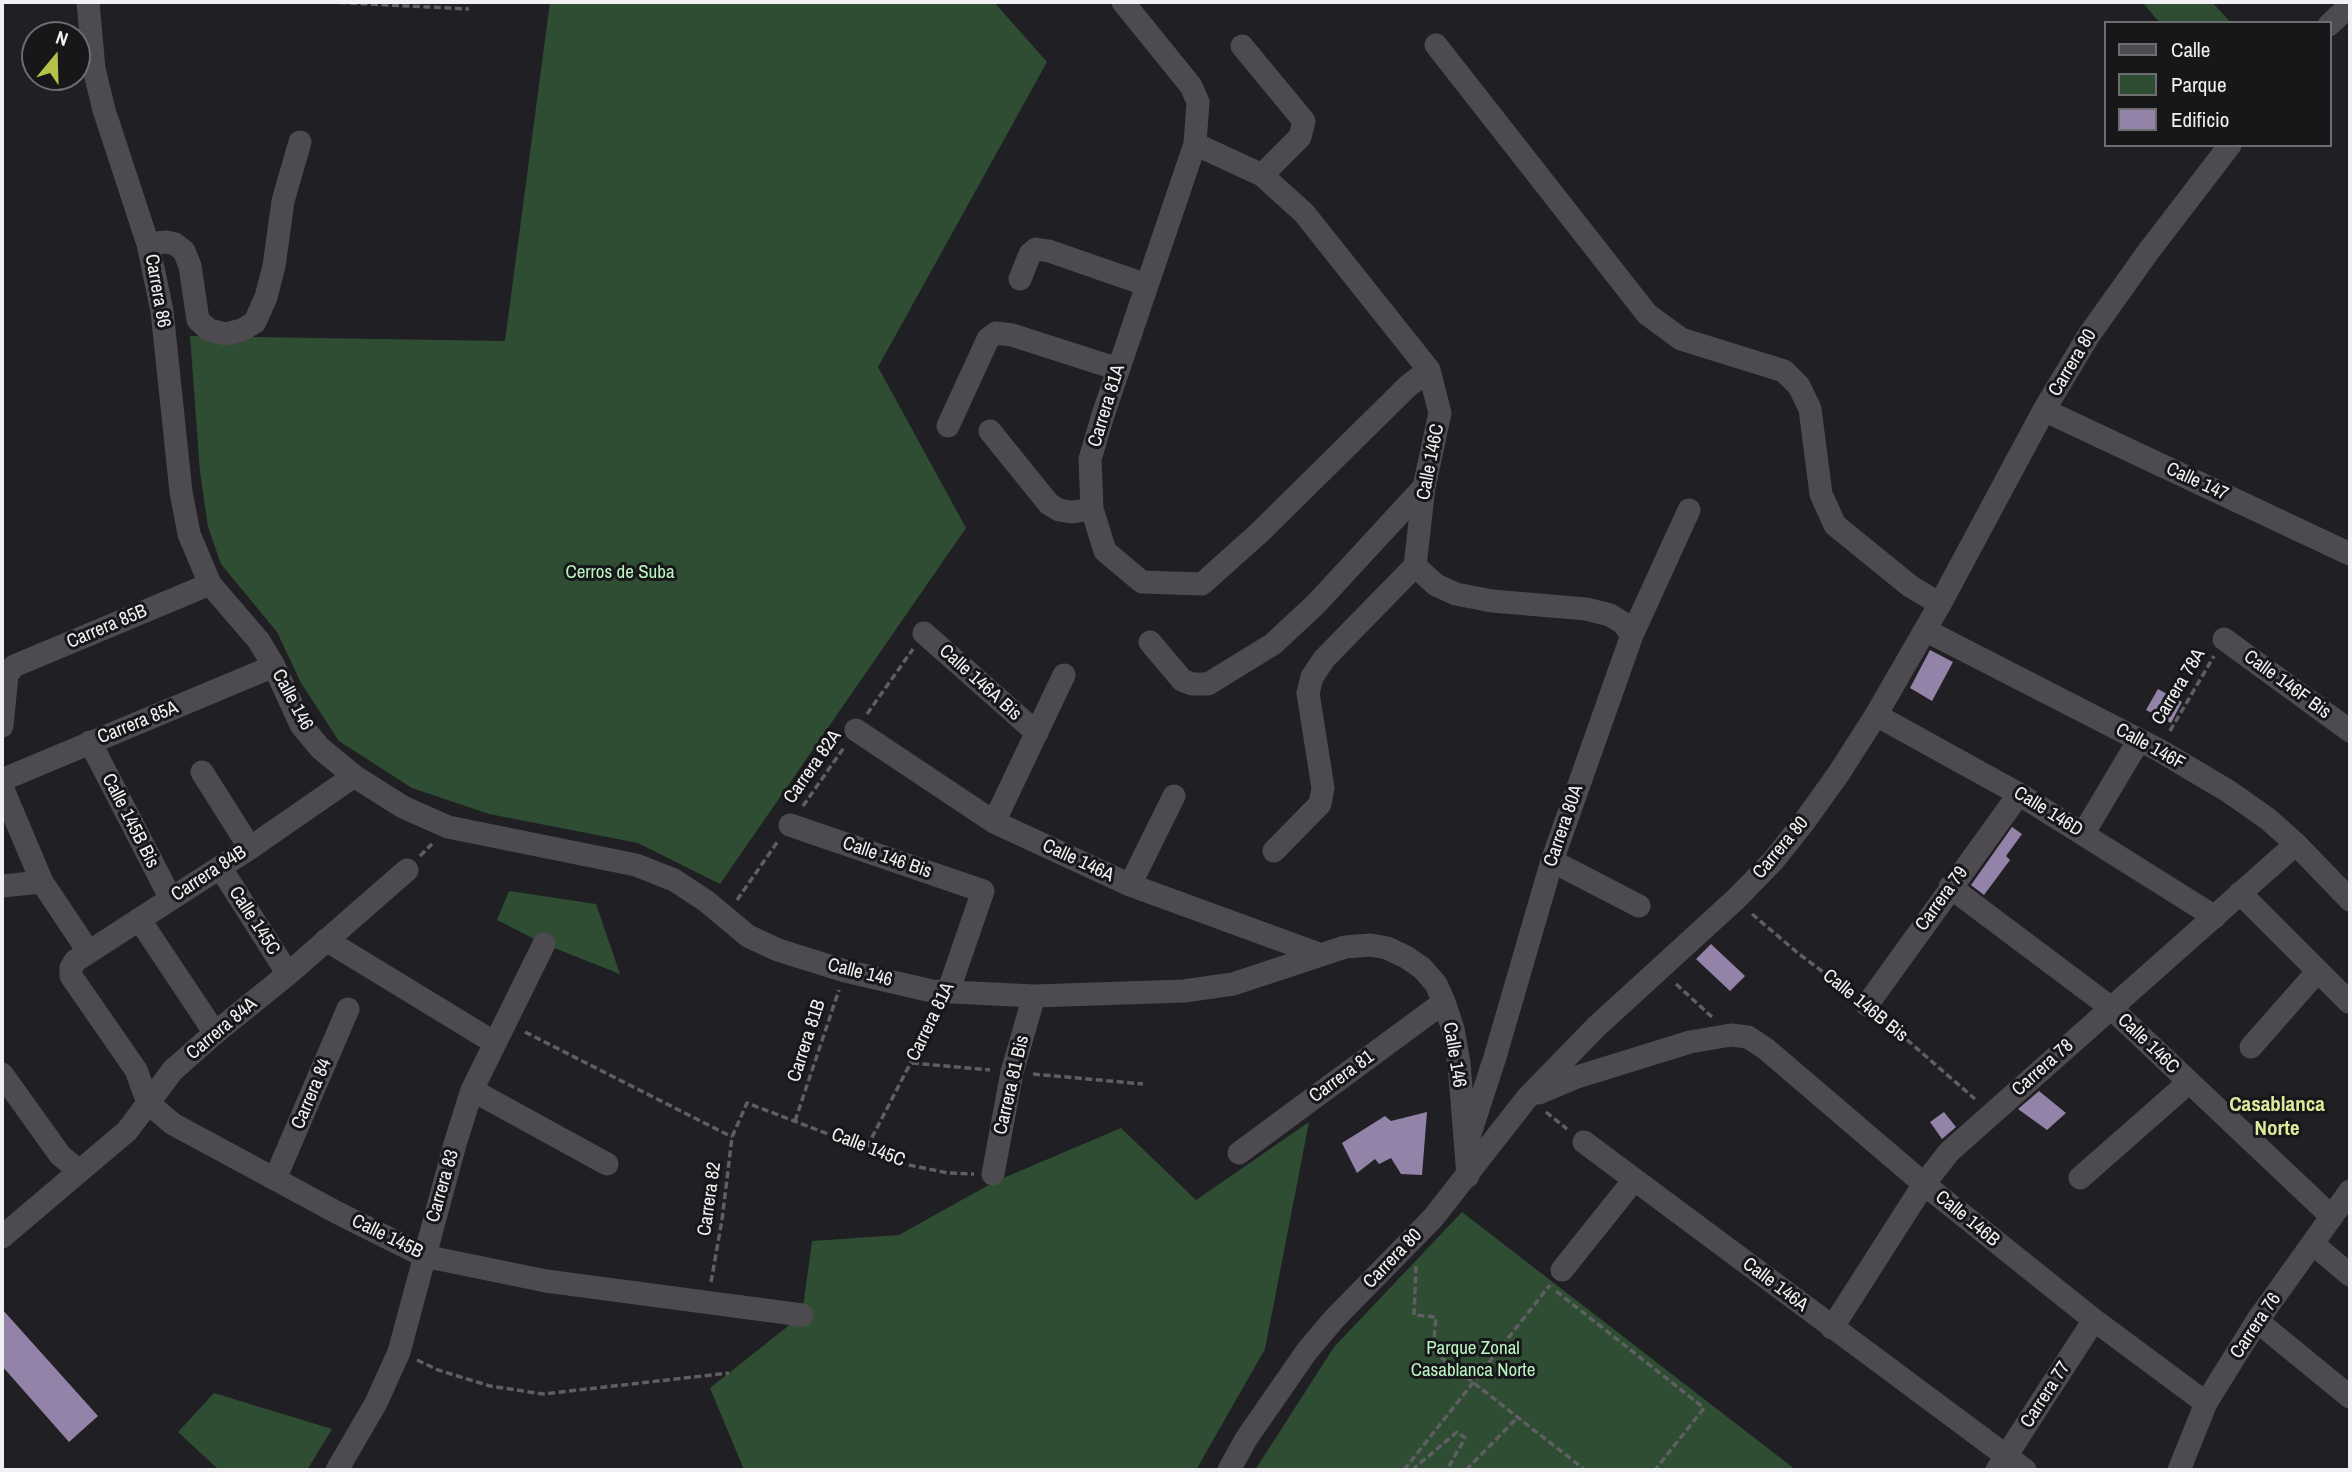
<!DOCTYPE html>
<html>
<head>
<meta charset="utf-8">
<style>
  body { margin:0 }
  #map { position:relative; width:2352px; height:1472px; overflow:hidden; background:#201f23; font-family:"Archivo Narrow",sans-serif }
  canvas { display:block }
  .frame { position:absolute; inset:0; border:4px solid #f1f0f2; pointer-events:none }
  .legend { position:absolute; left:2104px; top:21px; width:228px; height:126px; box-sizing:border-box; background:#171619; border:2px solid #6e6d70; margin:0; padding:9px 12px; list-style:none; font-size:21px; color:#f1f0f2 }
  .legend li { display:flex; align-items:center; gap:14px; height:35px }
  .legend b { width:35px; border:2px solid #6e6d70 }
  .north { position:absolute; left:21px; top:21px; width:70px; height:70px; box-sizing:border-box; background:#171619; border:2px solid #6e6d70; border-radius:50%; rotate:19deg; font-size:19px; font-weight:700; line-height:28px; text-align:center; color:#f1f0f2 }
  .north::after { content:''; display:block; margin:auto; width:24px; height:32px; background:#b5c249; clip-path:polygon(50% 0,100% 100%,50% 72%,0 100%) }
</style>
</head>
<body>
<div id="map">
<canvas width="2352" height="1472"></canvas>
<div class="frame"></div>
<ul class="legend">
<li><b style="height:9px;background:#4d4b50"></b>Calle</li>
<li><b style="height:19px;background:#2e4d33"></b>Parque</li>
<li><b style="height:19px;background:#9483a9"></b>Edificio</li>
</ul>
<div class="north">N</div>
</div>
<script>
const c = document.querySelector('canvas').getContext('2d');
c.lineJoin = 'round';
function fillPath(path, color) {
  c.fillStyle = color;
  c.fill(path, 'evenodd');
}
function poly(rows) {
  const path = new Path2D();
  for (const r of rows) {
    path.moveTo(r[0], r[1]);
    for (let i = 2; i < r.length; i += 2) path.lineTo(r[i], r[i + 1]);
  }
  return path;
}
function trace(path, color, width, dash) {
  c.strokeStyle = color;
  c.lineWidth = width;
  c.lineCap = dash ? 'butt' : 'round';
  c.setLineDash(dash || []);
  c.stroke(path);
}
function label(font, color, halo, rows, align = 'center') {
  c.font = font + ' "Archivo Narrow",sans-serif';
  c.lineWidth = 6;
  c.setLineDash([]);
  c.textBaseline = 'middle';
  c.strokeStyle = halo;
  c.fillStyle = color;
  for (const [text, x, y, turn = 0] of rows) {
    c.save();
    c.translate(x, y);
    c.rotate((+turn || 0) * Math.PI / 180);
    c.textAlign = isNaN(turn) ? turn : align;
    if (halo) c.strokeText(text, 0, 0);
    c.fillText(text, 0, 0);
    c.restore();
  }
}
fillPath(poly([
  [550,2,994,2,1047,62,878,367,966,528,720,884,638,843,489,814,412,788,339,741,301,683,277,632,221,564,208,527,200,472,190,336,505,341],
  [2142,2,2212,2,2231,23,2160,23],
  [509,891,596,904,620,974,544,944,497,920],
  [1309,1122,1265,1349,1196,1470,744,1470,710,1388,802,1315,812,1241,899,1235,994,1182,1121,1128,1196,1200],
  [1462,1212,1796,1470,1255,1470,1334,1347],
  [214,1393,332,1429,307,1470,219,1470,178,1432]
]), '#2e4d33');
fillPath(poly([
  [1930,650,1953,662,1932,701,1910,688],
  [2158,689,2182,702,2171,723,2146,710],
  [2012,827,2022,834,2006,856,2010,860,1984,895,1971,885],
  [1711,944,1745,976,1730,991,1696,959],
  [2039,1091,2066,1113,2047,1130,2018,1109],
  [1427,1112,1422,1175,1401,1174,1391,1158,1379,1164,1375,1159,1357,1173,1342,1143,1385,1116,1391,1121],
  [1944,1112,1956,1127,1942,1139,1930,1122],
  [2,1309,98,1416,69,1442,2,1366]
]), '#9483a9');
trace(poly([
  [329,2,469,9],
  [867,714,913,649],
  [2170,731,2214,656],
  [803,806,845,746],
  [420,856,432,844],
  [737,900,778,841],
  [1752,914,1799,954,1850,992],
  [1676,984,1712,1017],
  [1883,1019,1975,1099],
  [525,1032,732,1137],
  [912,1063,990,1070],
  [1033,1074,1143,1084],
  [1546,1112,1567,1129],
  [795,1121,839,990],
  [867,1147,937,1012],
  [1416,1266,1414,1315,1436,1317,1433,1351,1585,1470],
  [711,1282,722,1220,732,1137,747,1103,909,1165,948,1173,974,1174],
  [1556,1291,1704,1408,1655,1470],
  [417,1360,438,1370,490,1386,543,1394,729,1373],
  [1404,1470,1550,1285],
  [1412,1470,1457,1432,1465,1438,1447,1470],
  [1466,1470,1517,1418]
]), '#5f5e62', 3.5, [7, 3.5]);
trace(poly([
  [88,2,94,69,104,110,148,244,162,311,181,492,189,534,210,584,259,641,274,666,301,725,320,748,354,776,403,807,448,827,636,865,674,880,706,901,748,936,778,950,845,971,932,991,1034,996,1184,991,1233,984,1345,947,1371,945,1387,948,1406,957,1422,968,1436,984,1444,1002,1453,1029,1459,1063,1468,1176],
  [1123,2,1191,86,1198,102,1195,144,1103,415,1090,459,1092,509,1105,551,1142,582,1202,584,1259,533,1408,386,1429,370],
  [2329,25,2350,5],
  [1436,45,1647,314,1681,339,1784,371,1799,386,1810,409,1821,494,1835,525,1910,586,1940,604],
  [1242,46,1304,121,1300,137,1262,175],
  [1195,144,1262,175,1304,213,1429,370,1440,413,1424,487,1415,566,1436,585,1456,594,1492,601,1586,609,1610,615,1623,623,1632,635],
  [148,244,166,242,175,244,184,251,190,266,198,320,209,330,226,334,242,330,255,322,266,297,274,266,283,201,300,142],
  [1020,279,1030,254,1036,249,1049,251,1147,285],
  [2044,410,2350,554],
  [948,426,988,339,996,333,1012,335,1118,369],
  [990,431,1049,504,1059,510,1072,512,1092,509],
  [1925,630,2159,750,2228,791,2268,819,2296,844,2350,900],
  [924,633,1037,733],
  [2224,639,2350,731],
  [1150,642,1182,680,1192,684,1208,684,1273,644,1316,604,1424,487],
  [1876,715,2019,794,2215,917],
  [2,726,7,675,14,666,210,584],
  [856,730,994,822,1130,885,1319,954],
  [90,742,171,899],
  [202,772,250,848],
  [354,776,250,848,75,961,71,968,71,976,136,1070,148,1103,173,1124,336,1212,424,1256,546,1281,802,1315],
  [2,780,274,666],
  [2,787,42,882,88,951],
  [994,822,1064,675],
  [790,825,983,891,948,992],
  [2083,834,2139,740],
  [1274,851,1320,804,1323,788,1308,693,1312,677,1324,659,1415,566],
  [1552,861,1639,906],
  [220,867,288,974],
  [1130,885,1174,796],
  [2,886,42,882],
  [1950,887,2110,1007,2332,1217],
  [2240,893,2349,1002],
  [139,919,215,1033],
  [326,940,495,1043],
  [1867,1005,2019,794],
  [2251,1047,2317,972],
  [2,1074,60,1155,78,1170],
  [472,1090,607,1164],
  [1539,1093,1577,1077,1690,1042,1731,1035,1748,1037,1766,1049,1924,1184,2094,1320,2206,1403],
  [1468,1140,1495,1057,1552,861,1632,635,1689,510],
  [1584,1142,2025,1470],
  [1239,1153,1444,1002],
  [993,1174,1012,1072,1034,996],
  [2080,1178,2188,1083],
  [275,1179,348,1009],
  [2,1237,127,1131,173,1070,215,1033,288,974,407,870],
  [2313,1244,2350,1275],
  [1562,1270,1634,1180],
  [2257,1321,2350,1397],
  [1832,1328,1924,1184,1949,1152,2296,844],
  [337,1470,376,1403,399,1352,455,1144,472,1090,544,944],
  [1229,1470,1246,1439,1307,1351,1335,1318,1433,1218,1527,1098,1596,1027,1736,899,1773,861,1804,822,1839,773,1876,715,1940,604,2044,410,2089,335,2148,252,2230,145],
  [1997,1470,2094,1320],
  [2179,1470,2206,1403,2219,1382,2257,1321,2350,1191]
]), '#4d4b50', 23);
label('19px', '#f1f0f2', '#171619', [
  ["Carrera 86",157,291,80],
  ["Carrera 80",2073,363,-59],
  ["Carrera 81A",1107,406,-73],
  ["Calle 146C",1431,462,-79],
  ["Calle 147",2197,482,25],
  ["Carrera 85B",107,627,-23],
  ["Calle 146A Bis",980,683,42],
  ["Calle 146F Bis",2287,685,36],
  ["Carrera 78A",2179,687,-59],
  ["Calle 146",292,700,62],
  ["Carrera 85A",138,723,-22],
  ["Calle 146F",2150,747,29],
  ["Carrera 82A",813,767,-55],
  ["Calle 146D",2048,812,32],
  ["Calle 145B Bis",130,821,63],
  ["Carrera 80A",1564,826,-71],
  ["Carrera 80",1781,848,-50],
  ["Calle 146 Bis",887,858,19],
  ["Calle 146A",1078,861,25],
  ["Carrera 84B",209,874,-33],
  ["Carrera 79",1942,899,-54],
  ["Calle 145C",254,921,57],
  ["Calle 146",860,973,14],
  ["Calle 146B Bis",1865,1006,39],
  ["Carrera 81A",931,1022,-64],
  ["Carrera 84A",222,1029,-40],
  ["Carrera 81B",807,1041,-72],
  ["Calle 146C",2148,1044,44],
  ["Calle 146",1454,1055,81],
  ["Carrera 78",2043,1068,-42],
  ["Carrera 81",1342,1077,-36],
  ["Carrera 81 Bis",1012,1085,-77],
  ["Carrera 84",312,1094,-67],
  ["Calle 145C",868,1148,21],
  ["Carrera 83",443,1186,-74],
  ["Carrera 82",710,1199,-82],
  ["Calle 146B",1967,1219,39],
  ["Calle 145B",387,1237,26],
  ["Carrera 80",1393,1259,-46],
  ["Calle 146A",1775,1285,37],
  ["Carrera 76",2256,1326,-56],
  ["Carrera 77",2046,1395,-57]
]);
label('19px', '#baf4c1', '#171619', [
  ["Cerros de Suba",620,573],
  ["Parque Zonal",1473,1349],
  ["Casablanca Norte",1473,1371]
]);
label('bold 21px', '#dee99b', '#171619', [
  ["Casablanca",2277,1105],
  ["Norte",2277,1129]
]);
</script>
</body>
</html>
